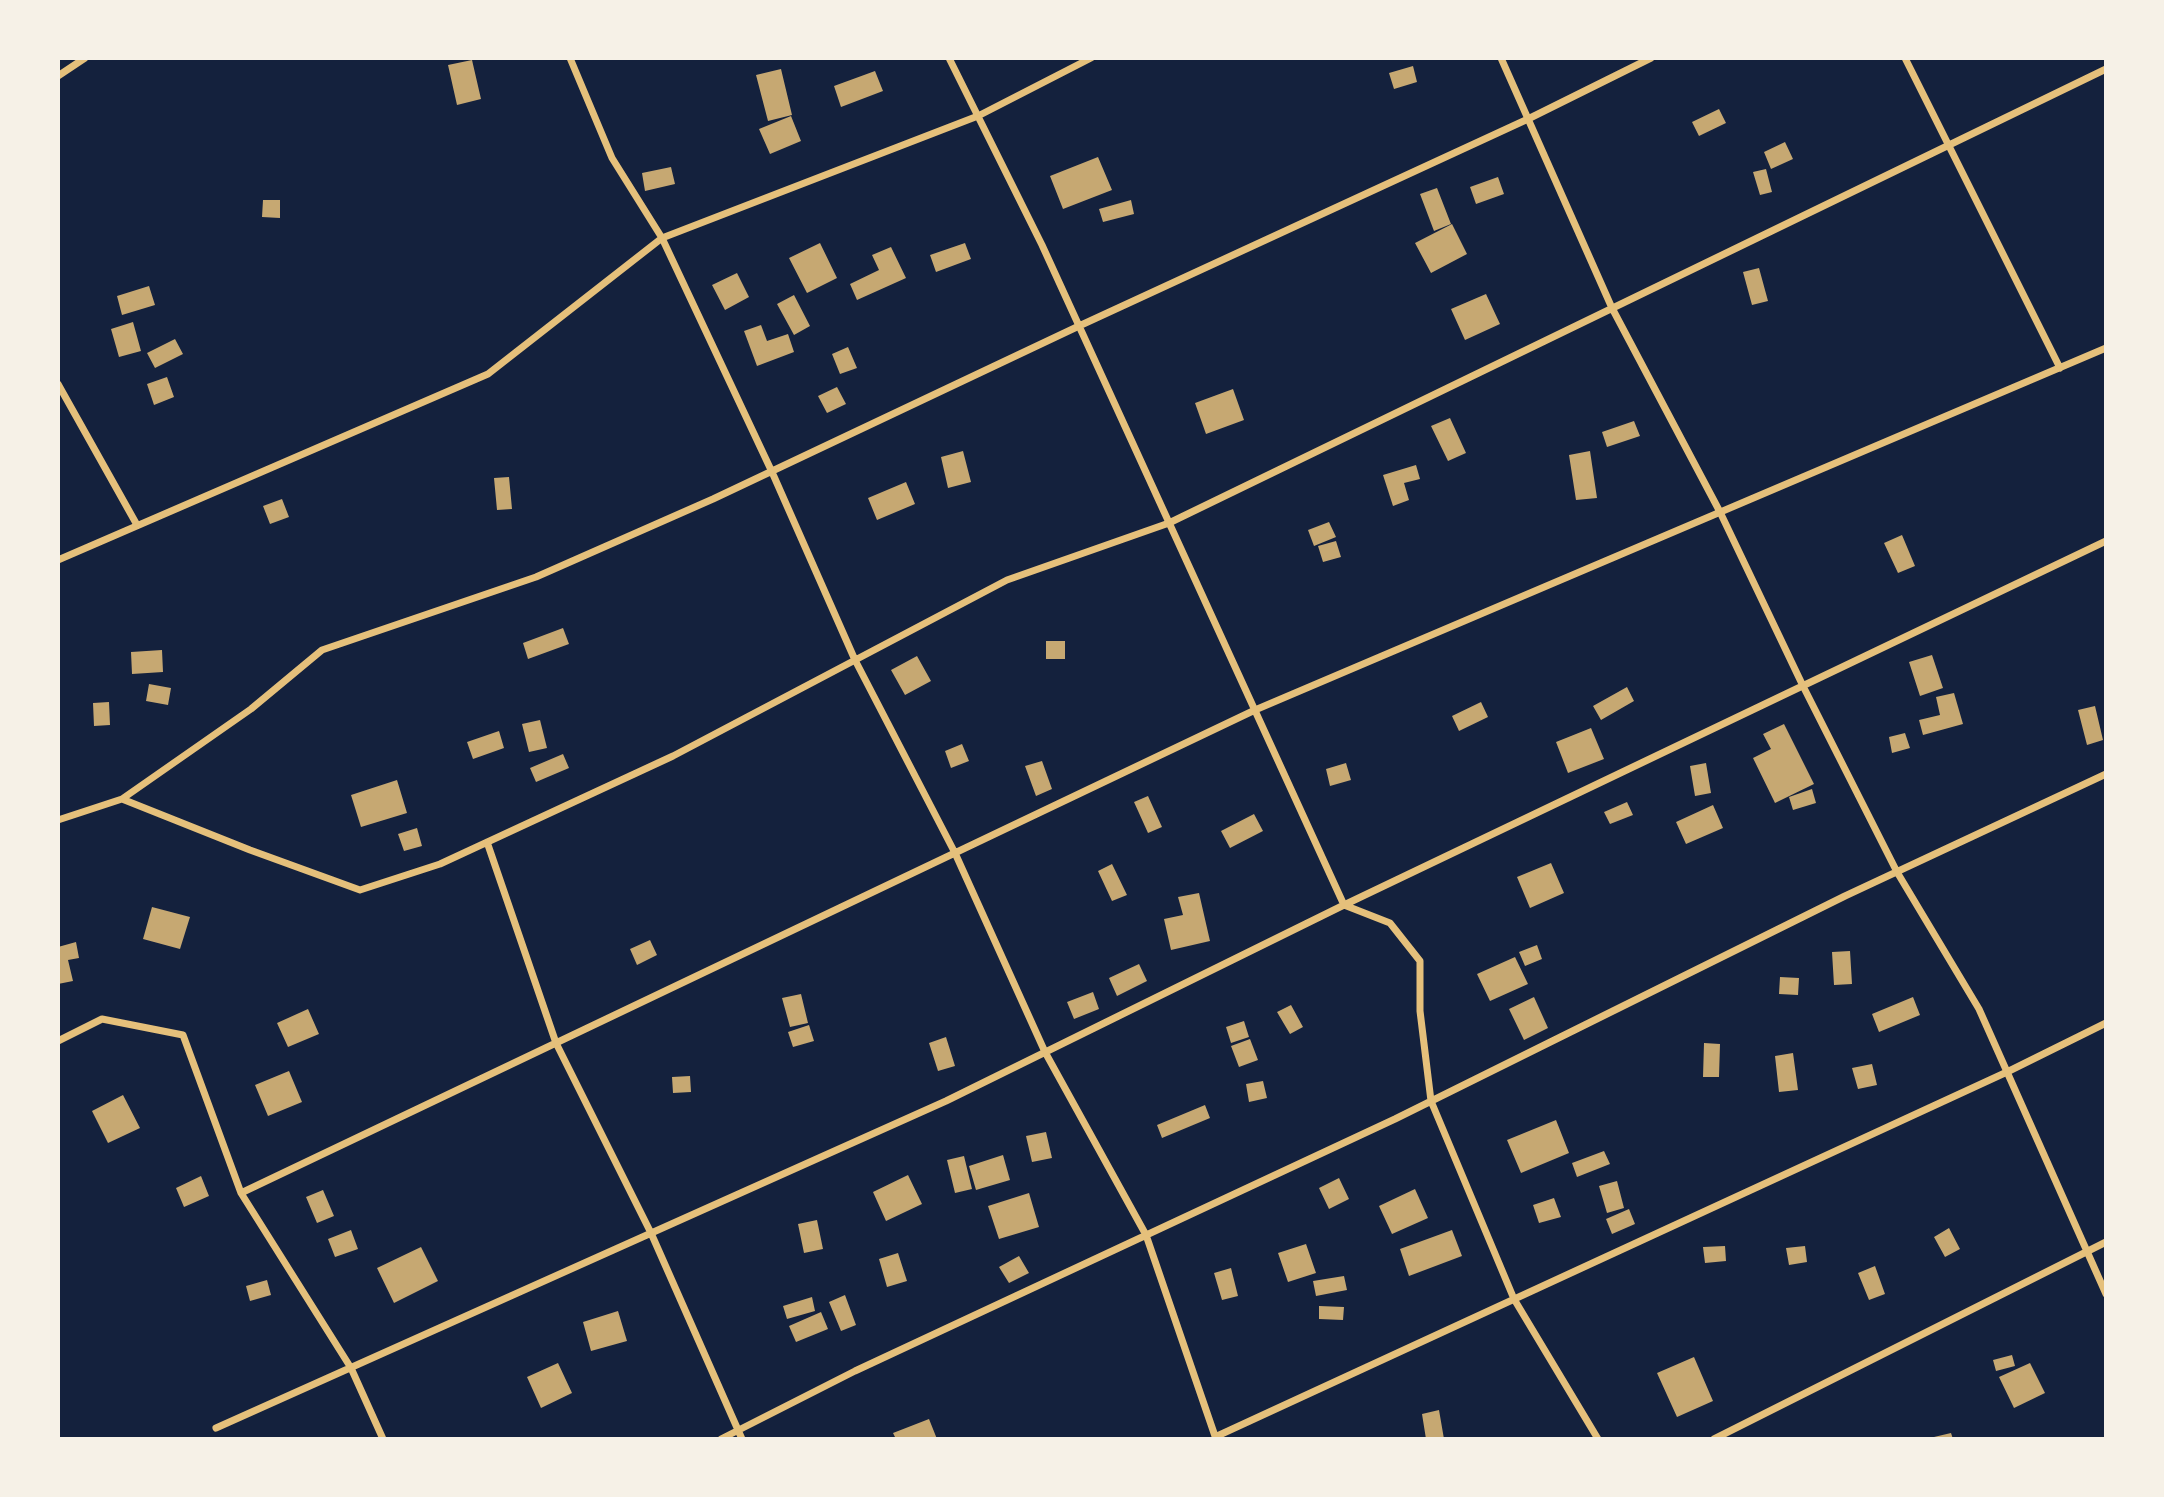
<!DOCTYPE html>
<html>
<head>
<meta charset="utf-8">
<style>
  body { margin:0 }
  #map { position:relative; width:2164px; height:1497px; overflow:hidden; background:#14213d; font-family:Ubuntu,sans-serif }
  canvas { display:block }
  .frame { position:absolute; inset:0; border:60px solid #f6f1e7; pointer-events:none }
</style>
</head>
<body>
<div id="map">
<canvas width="2164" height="1497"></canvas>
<div class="frame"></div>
</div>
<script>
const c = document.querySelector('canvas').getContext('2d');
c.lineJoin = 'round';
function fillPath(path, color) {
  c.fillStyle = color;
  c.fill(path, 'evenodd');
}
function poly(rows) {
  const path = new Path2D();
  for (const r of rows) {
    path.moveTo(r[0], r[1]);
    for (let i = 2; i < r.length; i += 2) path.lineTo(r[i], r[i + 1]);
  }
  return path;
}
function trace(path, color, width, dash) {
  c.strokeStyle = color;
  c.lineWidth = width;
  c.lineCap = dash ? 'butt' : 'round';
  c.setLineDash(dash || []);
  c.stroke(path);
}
fillPath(poly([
  [472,60,481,99,457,105,448,65],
  [1413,66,1417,82,1394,89,1389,73],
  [781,69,792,115,768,121,756,75],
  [875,71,883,91,841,107,834,86],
  [1719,109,1726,123,1699,136,1692,122],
  [791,116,801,141,770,154,759,129],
  [1785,142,1793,159,1771,169,1764,152],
  [1098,157,1112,190,1063,209,1050,176],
  [671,167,675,184,645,191,642,173],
  [1766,169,1772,192,1760,195,1753,172],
  [1498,177,1504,194,1476,204,1470,187],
  [1437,188,1451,224,1434,231,1420,194],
  [263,200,280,200,280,218,262,217],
  [1131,200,1134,214,1103,222,1099,209],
  [1452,224,1467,254,1431,273,1415,243],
  [820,243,837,278,807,293,789,258],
  [965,243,971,259,936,272,930,255],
  [891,247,906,278,857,300,850,284,879,270,872,255],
  [1759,268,1768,301,1752,305,1743,272],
  [737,273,749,297,725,310,712,285],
  [149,286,155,305,122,315,117,296],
  [1486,294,1500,324,1465,340,1451,309],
  [794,295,810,326,794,335,777,304],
  [133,322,141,351,119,357,111,329],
  [761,325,767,341,788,334,794,352,757,366,744,331],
  [175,339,183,354,155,368,147,353],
  [848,347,857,368,840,374,832,354],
  [167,377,174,397,154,405,147,384],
  [837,387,846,404,827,413,818,396],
  [1233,389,1244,420,1206,434,1195,403],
  [1450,418,1466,453,1448,461,1431,426],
  [1634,421,1640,436,1607,447,1602,432],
  [963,451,971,482,948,488,941,457],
  [1590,451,1597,498,1576,500,1569,455],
  [1416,465,1420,479,1404,483,1409,500,1393,506,1383,475],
  [509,477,512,509,497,510,494,478],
  [906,482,915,504,877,520,868,498],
  [282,499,289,517,270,524,263,506],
  [1329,522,1336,537,1314,546,1308,530],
  [1902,535,1915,566,1898,573,1884,543],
  [1336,541,1341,557,1323,562,1318,546],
  [563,628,569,644,528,659,523,643],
  [1046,641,1065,641,1065,659,1046,659],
  [162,650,163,672,132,674,131,652],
  [1932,655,1943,688,1920,696,1909,662],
  [917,656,931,681,905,695,891,670],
  [149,684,171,688,168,705,146,701],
  [1627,687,1634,701,1601,720,1593,706],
  [1954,693,1963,724,1923,735,1919,720,1940,715,1936,697],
  [109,702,110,725,94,726,93,703],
  [1481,702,1488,717,1459,731,1452,716],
  [2095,706,2103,740,2087,745,2078,710],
  [540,720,547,748,529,752,522,724],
  [1784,724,1814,784,1775,803,1753,758,1771,749,1763,734],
  [1591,728,1604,759,1568,773,1556,742],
  [499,731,504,748,473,759,467,742],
  [1905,733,1910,748,1892,753,1889,737],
  [962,744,969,761,951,768,945,751],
  [563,754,569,768,536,782,530,768],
  [1042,761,1052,789,1036,796,1025,766],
  [1346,763,1351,780,1330,786,1326,769],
  [1706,763,1711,793,1695,796,1690,766],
  [397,780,407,813,361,827,351,795],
  [1812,789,1816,803,1793,810,1789,797],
  [1148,796,1162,827,1148,833,1134,802],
  [1627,802,1633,815,1610,824,1604,812],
  [1713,805,1723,828,1686,844,1676,822],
  [1254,814,1263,831,1230,848,1221,831],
  [417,828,422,846,404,851,398,834],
  [1551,863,1564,893,1530,908,1517,877],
  [1112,864,1127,895,1112,901,1098,871],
  [1199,893,1210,941,1171,950,1164,919,1183,915,1178,897],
  [152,907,190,917,180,949,143,939],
  [650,940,657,955,637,965,630,949],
  [76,942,79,958,68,960,73,981,58,984,58,947],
  [1537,945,1542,959,1525,966,1519,952],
  [1850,951,1852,984,1834,985,1832,952],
  [1515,957,1528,984,1490,1001,1477,974],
  [1139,964,1147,981,1117,996,1109,978],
  [1780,977,1799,978,1798,995,1779,994],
  [1093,992,1099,1009,1074,1019,1067,1002],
  [801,994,808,1023,790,1027,782,998],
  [1534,997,1548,1028,1524,1040,1509,1009],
  [1913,997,1920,1015,1879,1032,1872,1014],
  [1291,1005,1303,1027,1290,1034,1277,1012],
  [308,1009,319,1034,288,1047,277,1023],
  [1244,1021,1249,1037,1231,1043,1226,1027],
  [809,1025,814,1041,793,1047,788,1032],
  [946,1037,955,1066,938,1071,929,1043],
  [1250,1039,1258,1060,1239,1067,1231,1046],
  [1704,1043,1720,1044,1719,1077,1703,1077],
  [1793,1053,1798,1090,1779,1092,1775,1056],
  [1872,1064,1877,1085,1858,1089,1852,1068],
  [289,1071,302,1102,268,1116,255,1085],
  [690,1076,691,1092,673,1093,672,1077],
  [1263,1081,1267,1098,1249,1102,1246,1084],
  [123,1095,140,1128,108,1143,92,1111],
  [1205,1105,1210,1118,1162,1138,1157,1125],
  [1556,1120,1569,1153,1521,1173,1507,1140],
  [1046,1132,1052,1158,1032,1162,1026,1136],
  [1604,1151,1610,1164,1577,1177,1572,1163],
  [1003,1155,1010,1180,976,1190,969,1166],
  [964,1156,972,1189,955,1193,947,1160],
  [908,1175,922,1204,886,1221,873,1192],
  [201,1176,209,1196,184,1207,176,1188],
  [1339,1178,1349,1199,1329,1209,1319,1188],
  [1617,1181,1624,1208,1607,1213,1599,1186],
  [1415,1189,1428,1218,1392,1234,1379,1206],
  [323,1190,334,1216,317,1223,306,1197],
  [1029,1193,1039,1227,999,1239,988,1206],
  [1554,1198,1561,1217,1539,1223,1533,1205],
  [1629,1209,1635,1224,1612,1234,1606,1219],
  [817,1220,823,1249,804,1253,798,1224],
  [1949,1228,1960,1249,1945,1257,1934,1237],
  [351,1230,358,1249,335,1257,328,1239],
  [1452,1230,1462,1256,1409,1276,1400,1249],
  [1306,1244,1316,1273,1288,1282,1278,1253],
  [1725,1246,1726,1261,1705,1263,1703,1247],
  [1805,1246,1807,1262,1789,1265,1786,1248],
  [421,1247,438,1281,394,1303,377,1268],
  [898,1253,907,1281,887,1287,879,1259],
  [1019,1256,1029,1273,1009,1283,999,1267],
  [1875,1266,1885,1294,1869,1300,1858,1273],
  [1231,1268,1238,1296,1222,1300,1214,1273],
  [1344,1276,1347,1290,1316,1296,1313,1281],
  [267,1280,271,1295,250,1301,246,1286],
  [845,1295,856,1325,841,1331,829,1302],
  [812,1297,815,1311,787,1319,783,1306],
  [1319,1306,1344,1307,1343,1320,1319,1319],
  [618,1311,627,1341,591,1351,583,1322],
  [821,1312,828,1329,796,1342,789,1326],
  [2012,1355,2015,1366,1996,1371,1993,1360],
  [1694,1357,1713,1401,1677,1417,1657,1373],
  [558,1363,572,1393,541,1408,527,1377],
  [2030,1363,2045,1393,2014,1408,1999,1377],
  [1439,1410,1444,1439,1426,1439,1422,1414],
  [929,1419,937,1439,896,1439,893,1433],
  [1951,1433,1953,1439,1935,1439,1934,1437]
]), '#c6a872');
trace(poly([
  [570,58,612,158,662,238,772,472,855,660,955,853,1045,1052,1146,1235,1216,1439],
  [949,58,1042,245,1344,905,1390,923,1420,961,1420,1011,1431,1101,1514,1299,1598,1439],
  [1501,58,1612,308,1720,512,1803,686,1897,872,1979,1009,2106,1294],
  [1905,58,2060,368],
  [58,76,85,58],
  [58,384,137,525],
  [58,560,488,374,662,238,978,116,1091,58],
  [122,799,250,850,360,890,440,864,673,756,1007,580,1169,523,2106,69],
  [58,820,122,799,251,709,322,650,536,577,713,499,1079,326,1528,119,1651,58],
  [487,842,556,1043,651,1233,742,1439],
  [58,1041,102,1019,183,1035,241,1193,351,1368,383,1439],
  [241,1193,1255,710,2106,348],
  [216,1428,946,1101,1344,905,2106,541],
  [1215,1437,2007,1072,2106,1023],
  [721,1439,855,1371,1395,1119,1845,896,2106,774],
  [1714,1439,2106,1242]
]), '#e5c07b', 7);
</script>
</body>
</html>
